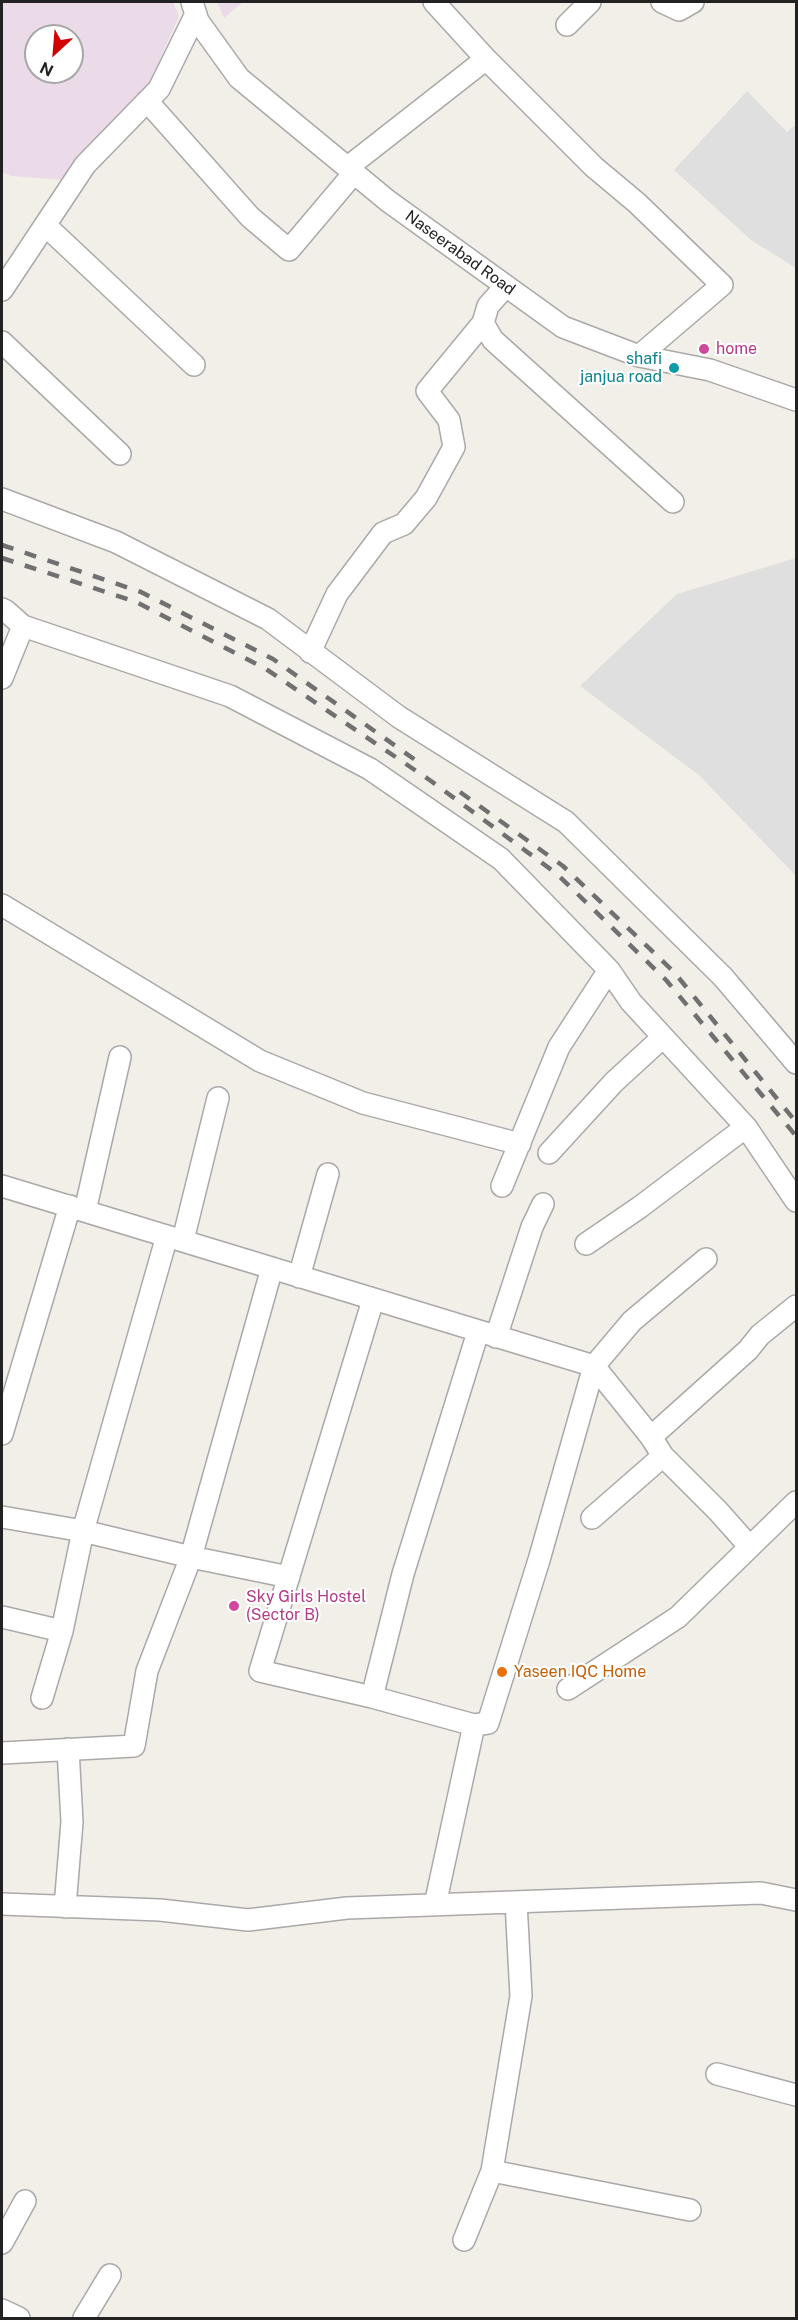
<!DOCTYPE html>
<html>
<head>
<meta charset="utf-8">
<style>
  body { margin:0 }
  #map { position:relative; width:798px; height:2320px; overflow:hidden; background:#f2efe9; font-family:"Public Sans",sans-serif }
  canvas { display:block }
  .frame { position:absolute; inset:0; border:3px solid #222; pointer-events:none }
  .north { position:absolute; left:24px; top:24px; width:60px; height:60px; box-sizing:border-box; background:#fff; border:2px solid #a7a7a7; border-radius:50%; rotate:206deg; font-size:16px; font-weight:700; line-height:24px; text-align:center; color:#222 }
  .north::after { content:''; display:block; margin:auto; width:21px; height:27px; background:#d40000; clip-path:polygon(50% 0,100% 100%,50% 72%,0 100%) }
</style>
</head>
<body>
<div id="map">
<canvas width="798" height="2320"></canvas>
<div class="frame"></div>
<div class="north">N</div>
</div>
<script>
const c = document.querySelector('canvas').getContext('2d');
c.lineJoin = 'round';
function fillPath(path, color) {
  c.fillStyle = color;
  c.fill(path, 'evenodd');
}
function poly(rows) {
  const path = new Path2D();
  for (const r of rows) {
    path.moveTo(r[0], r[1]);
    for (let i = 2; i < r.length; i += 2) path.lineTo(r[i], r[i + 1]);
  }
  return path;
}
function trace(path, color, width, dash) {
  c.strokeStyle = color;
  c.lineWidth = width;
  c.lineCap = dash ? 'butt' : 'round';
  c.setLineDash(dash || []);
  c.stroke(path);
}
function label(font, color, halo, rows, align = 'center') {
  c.font = font + ' "Public Sans",sans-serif';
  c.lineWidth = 4.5;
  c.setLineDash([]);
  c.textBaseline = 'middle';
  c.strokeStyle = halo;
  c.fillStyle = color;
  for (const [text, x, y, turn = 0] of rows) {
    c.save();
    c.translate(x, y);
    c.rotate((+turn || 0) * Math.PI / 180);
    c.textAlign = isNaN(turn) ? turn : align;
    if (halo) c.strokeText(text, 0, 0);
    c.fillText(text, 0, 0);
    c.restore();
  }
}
fillPath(poly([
  [747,91,787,132,796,124,796,268,751,240,674,170],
  [796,558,796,876,700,776,580,686,677,594]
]), '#e0dfdf');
fillPath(poly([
  [2,2,173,2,179,16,150,82,63,180,11,176,2,172],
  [36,36,72,36,72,72,36,72],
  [217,2,243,2,224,18]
]), '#ebdbe8');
const minor = poly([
  [192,2,198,21,239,78,388,201,563,327,639,356,710,370,796,400],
  [434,2,486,59,594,167,637,203,722,285,639,356],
  [662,2,679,10,693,2],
  [567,25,590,2],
  [147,101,250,217,289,250,354,173],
  [348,167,486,59],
  [45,225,194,365],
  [505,287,488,306,483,323,493,340,673,502],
  [2,290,85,165,159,89,196,14],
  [2,342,120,454],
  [2,499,116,542,268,619,399,717,566,822,723,977,796,1063],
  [2,609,6,611,23,626,230,696,370,769,501,859,609,970,631,1002,746,1127,796,1201],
  [310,652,337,594,383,533,404,524,426,498,454,447,449,420,427,391,483,323],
  [2,678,23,626],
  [2,905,260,1061,363,1103,520,1144],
  [549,1153,614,1082,662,1038],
  [2,1186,594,1366,651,1437,663,1456,718,1511,750,1547],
  [502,1186,559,1047,609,970],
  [85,1211,120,1057],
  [183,1240,218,1098],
  [586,1244,640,1207,746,1127],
  [299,1277,328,1174],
  [496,1337,532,1227,543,1204],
  [2,1434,70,1206],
  [651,1437,748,1350,760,1335,796,1306],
  [2,1517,83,1531,191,1557,289,1577],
  [592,1518,663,1456],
  [2,1617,62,1631],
  [568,1689,678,1617,796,1502],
  [372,1697,260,1671,373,1300],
  [42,1698,62,1631,83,1531,167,1236],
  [474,1725,372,1697,403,1574,478,1332],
  [2,1753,134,1746,147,1671,191,1557,272,1268],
  [2,1904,160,1910,248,1920,347,1908,761,1893,796,1900],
  [435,1905,474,1725,488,1723,539,1560,594,1366,632,1321,706,1259],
  [65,1907,72,1822,68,1749],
  [717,2074,796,2095],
  [492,2171,690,2210],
  [464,2240,492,2171,521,1996,516,1902],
  [2,2243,25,2201],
  [2,2310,19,2318],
  [84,2318,110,2275]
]);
trace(minor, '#a9a9a9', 24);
trace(minor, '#fff', 21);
trace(poly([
  [2,545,141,592,273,659,421,764],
  [2,558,136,602,266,669,431,781,557,874,666,980,796,1136],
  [460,792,563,866,674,972,796,1122]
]), '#707070', 4.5, [12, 12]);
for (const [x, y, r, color] of [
  [704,349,6,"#d1479c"],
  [674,368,6,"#0f9aa8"],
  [234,1606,6,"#d1479c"],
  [502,1672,6,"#e8710a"]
]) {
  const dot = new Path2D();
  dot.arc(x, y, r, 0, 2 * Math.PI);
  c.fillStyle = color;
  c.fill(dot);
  trace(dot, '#fff', 2);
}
label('16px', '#222', '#fff', [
  ["Naseerabad Road",460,253,36]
]);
label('16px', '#b23c85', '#fff', [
  ["home",716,349],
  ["Sky Girls Hostel",246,1597],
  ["(Sector B)",246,1615]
], 'left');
label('16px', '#0d838f', '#fff', [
  ["shafi",662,359],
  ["janjua road",662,377]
], 'right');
label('16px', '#c56008', '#fff', [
  ["Yaseen IQC Home",514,1672]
], 'left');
</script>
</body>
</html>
